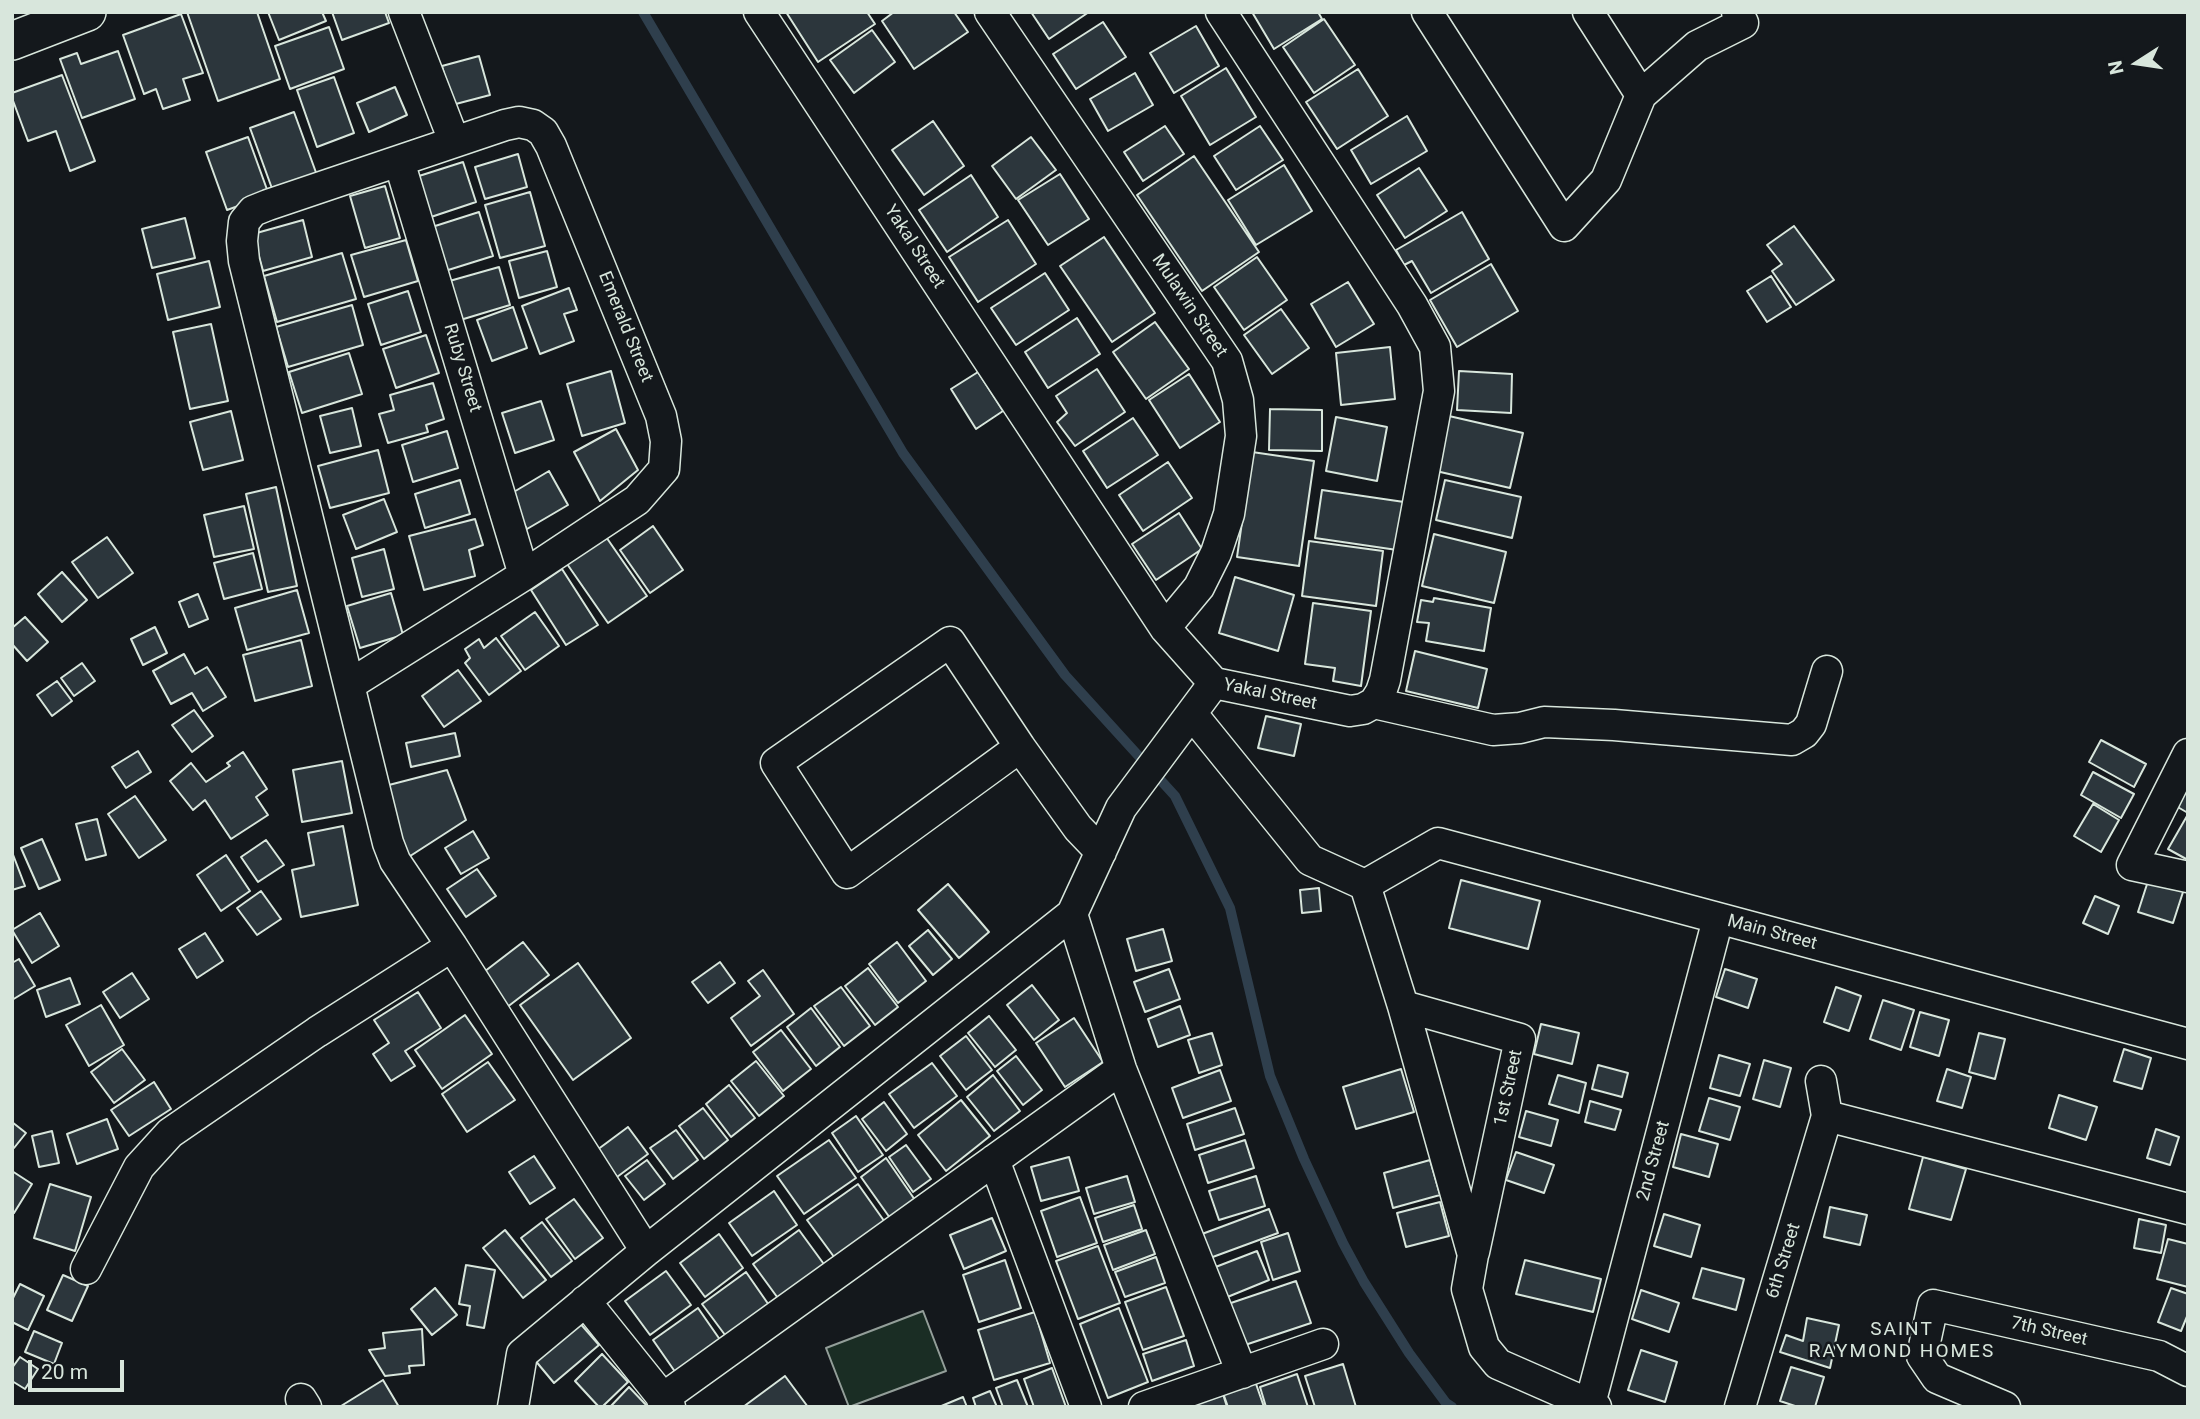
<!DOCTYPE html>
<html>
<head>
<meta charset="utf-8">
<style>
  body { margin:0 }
  #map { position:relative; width:2200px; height:1419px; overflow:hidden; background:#14181c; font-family:Roboto,sans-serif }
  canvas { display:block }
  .frame { position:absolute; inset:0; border:14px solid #d8e6dc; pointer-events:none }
  .north { position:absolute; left:2102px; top:28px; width:70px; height:70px; -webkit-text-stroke:5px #14181c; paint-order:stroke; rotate:258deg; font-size:19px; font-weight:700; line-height:28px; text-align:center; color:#d8e6dc }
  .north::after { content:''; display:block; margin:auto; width:24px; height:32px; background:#d8e6dc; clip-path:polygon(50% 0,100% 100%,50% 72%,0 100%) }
  .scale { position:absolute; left:28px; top:1360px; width:96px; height:32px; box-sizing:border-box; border:4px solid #d8e6dc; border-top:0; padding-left:9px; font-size:21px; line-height:24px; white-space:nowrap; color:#d8e6dc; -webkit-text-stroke:5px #14181c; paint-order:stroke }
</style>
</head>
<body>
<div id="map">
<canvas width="2200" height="1419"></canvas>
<div class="frame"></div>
<div class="north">N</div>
<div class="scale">20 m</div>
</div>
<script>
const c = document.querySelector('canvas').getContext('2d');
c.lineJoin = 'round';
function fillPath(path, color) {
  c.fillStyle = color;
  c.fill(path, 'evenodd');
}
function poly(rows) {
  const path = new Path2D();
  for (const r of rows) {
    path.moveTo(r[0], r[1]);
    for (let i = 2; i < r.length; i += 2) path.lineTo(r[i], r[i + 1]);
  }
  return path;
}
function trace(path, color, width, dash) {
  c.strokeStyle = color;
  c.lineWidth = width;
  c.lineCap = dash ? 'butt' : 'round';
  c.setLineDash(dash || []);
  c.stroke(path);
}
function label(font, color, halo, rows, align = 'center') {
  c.font = font + ' Roboto,sans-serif';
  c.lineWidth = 5;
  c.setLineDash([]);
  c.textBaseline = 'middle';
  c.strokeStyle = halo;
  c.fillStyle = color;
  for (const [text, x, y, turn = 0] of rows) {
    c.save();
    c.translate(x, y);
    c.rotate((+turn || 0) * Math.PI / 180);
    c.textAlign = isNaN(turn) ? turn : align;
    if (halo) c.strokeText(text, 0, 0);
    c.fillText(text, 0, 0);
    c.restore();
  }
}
const green = poly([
  [923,1311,946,1371,849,1407,826,1348,923,1311]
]);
fillPath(green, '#1a2d24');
trace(green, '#939e99', 2);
trace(poly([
  [643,12,903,453,1065,675,1175,796,1230,908,1270,1076,1304,1159,1343,1243,1364,1282,1409,1353,1446,1403,1452,1407]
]), '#2f3f4d', 10);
const building = poly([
  [187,12,257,12,280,79,218,101,187,12],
  [268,12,322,12,326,21,279,40,268,12],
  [332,12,385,12,389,23,342,40,332,12],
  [786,12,867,12,875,24,818,62,786,12],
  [894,12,954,12,968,32,914,69,882,21,894,12],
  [1031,12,1089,12,1049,39,1031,12],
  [1252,12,1318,12,1322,19,1274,49,1252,12],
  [181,14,203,73,183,79,190,100,163,109,156,89,144,94,123,35,181,14],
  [1324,19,1355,65,1314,93,1283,47,1324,19],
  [1103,22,1126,57,1076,89,1053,54,1103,22],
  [1196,26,1219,66,1174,93,1150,53,1196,26],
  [329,27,344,69,290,89,275,46,329,27],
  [872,30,895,62,854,93,830,60,872,30],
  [118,51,135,99,82,118,60,59,77,53,81,64,118,51],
  [479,56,490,95,452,105,442,66,479,56],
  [1226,68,1256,117,1210,145,1181,96,1226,68],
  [1358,69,1388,116,1337,149,1306,102,1358,69],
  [1135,73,1153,105,1108,131,1090,99,1135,73],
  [62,75,95,161,70,171,56,131,28,141,12,98,12,93,62,75],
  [334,77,354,133,317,147,297,90,334,77],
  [395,87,407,115,369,132,357,103,395,87],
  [294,112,318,178,274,194,250,128,294,112],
  [1407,116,1427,151,1371,184,1351,150,1407,116],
  [933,121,964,166,924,195,892,150,933,121],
  [1165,126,1184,154,1143,181,1124,152,1165,126],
  [1260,126,1283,160,1236,190,1214,156,1260,126],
  [248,137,269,195,227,210,206,152,248,137],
  [1031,137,1056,170,1016,199,992,166,1031,137],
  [518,154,527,187,485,199,475,167,518,154],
  [1194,156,1259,252,1202,291,1137,195,1194,156],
  [463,162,476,202,431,217,419,176,463,162],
  [1284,165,1312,211,1256,245,1228,200,1284,165],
  [1419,168,1447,211,1405,238,1377,195,1419,168],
  [1060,174,1089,219,1048,245,1018,200,1060,174],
  [971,175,998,217,947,252,919,210,971,175],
  [385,186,400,238,365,248,350,196,385,186],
  [530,192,545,246,500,258,485,205,530,192],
  [479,212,493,256,445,271,432,227,479,212],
  [1462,212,1489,259,1431,293,1412,261,1404,265,1396,250,1462,212],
  [185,218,195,258,152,268,142,229,185,218],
  [303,220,312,257,263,271,253,234,303,220],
  [1008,220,1036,264,978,302,949,257,1008,220],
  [1794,226,1834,280,1796,305,1772,271,1782,264,1767,245,1794,226],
  [1104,237,1155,313,1112,342,1060,266,1104,237],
  [406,240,418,281,364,297,351,255,406,240],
  [547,251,557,287,519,298,509,261,547,251],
  [342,253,356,299,277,322,264,276,342,253],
  [1257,257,1287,300,1244,330,1214,287,1257,257],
  [209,261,220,307,168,320,157,274,209,261],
  [1491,264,1518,311,1457,347,1430,300,1491,264],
  [499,267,510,305,457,321,446,282,499,267],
  [1045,273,1069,310,1016,345,991,308,1045,273],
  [1771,276,1791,307,1767,322,1747,291,1771,276],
  [1348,282,1374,324,1336,347,1311,304,1348,282],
  [569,288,577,310,564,314,574,341,540,354,522,306,569,288],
  [408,291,421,332,381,345,368,304,408,291],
  [352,305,363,345,288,367,276,327,352,305],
  [513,307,527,348,492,361,477,320,513,307],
  [1281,309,1309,348,1272,374,1244,335,1281,309],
  [1077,318,1100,354,1048,388,1025,352,1077,318],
  [1155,322,1189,369,1146,399,1113,352,1155,322],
  [211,324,228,401,190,409,173,332,211,324],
  [426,335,439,373,396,388,383,349,426,335],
  [1390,347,1395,399,1341,405,1336,353,1390,347],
  [349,353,362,394,302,413,289,372,349,353],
  [1097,369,1125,412,1075,446,1057,422,1067,413,1056,396,1097,369],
  [611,371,625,423,582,436,567,384,611,371],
  [1459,371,1512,374,1511,413,1457,410,1459,371],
  [978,372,1003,411,976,429,951,389,978,372],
  [1189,374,1220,422,1180,448,1149,400,1189,374],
  [433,383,444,419,426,425,428,432,388,443,379,414,394,410,390,395,433,383],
  [541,401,554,440,515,453,502,413,541,401],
  [352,408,361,446,330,453,320,416,352,408],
  [1270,409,1322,410,1322,451,1269,450,1270,409],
  [231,411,243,460,203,470,190,422,231,411],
  [1449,416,1523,433,1510,488,1436,471,1449,416],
  [1336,417,1387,427,1377,481,1326,471,1336,417],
  [1133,418,1158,455,1107,488,1083,451,1133,418],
  [616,429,638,470,600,501,574,452,616,429],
  [447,431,458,468,413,482,402,445,447,431],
  [378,450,389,493,330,508,318,466,378,450],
  [1252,452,1314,461,1299,566,1237,557,1252,452],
  [1168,462,1192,498,1143,531,1119,495,1168,462],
  [549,471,568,505,527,529,507,496,549,471],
  [460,480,470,514,425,528,415,494,460,480],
  [1445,480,1521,497,1512,538,1436,520,1445,480],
  [276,487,297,586,268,592,246,494,276,487],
  [1322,490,1404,502,1397,550,1315,538,1322,490],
  [384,499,397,532,356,549,343,515,384,499],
  [244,506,254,549,214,557,204,515,244,506],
  [1179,513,1202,549,1156,580,1132,544,1179,513],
  [475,519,483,545,469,550,475,576,424,590,409,536,475,519],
  [653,526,683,570,650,593,620,550,653,526],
  [604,534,647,596,608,623,565,561,604,534],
  [1434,534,1506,552,1494,603,1422,586,1434,534],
  [107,537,133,573,98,598,72,562,107,537],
  [1309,541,1383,551,1376,606,1302,596,1309,541],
  [384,549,394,589,362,597,352,558,384,549],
  [253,553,262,589,224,599,214,563,253,553],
  [562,569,598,625,566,645,531,590,562,569],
  [62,572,87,600,62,622,38,594,62,572],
  [1235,577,1294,595,1278,651,1219,633,1235,577],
  [297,590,309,633,247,650,235,608,297,590],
  [391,593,403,635,360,648,347,606,391,593],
  [198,594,208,619,189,627,179,602,198,594],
  [1434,598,1491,608,1484,651,1426,641,1429,623,1417,622,1421,600,1433,602,1434,598],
  [1313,603,1371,611,1361,686,1333,681,1335,668,1305,664,1313,603],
  [535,612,559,646,525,670,501,636,535,612],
  [25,617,48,642,27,661,12,644,12,628,25,617],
  [155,627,167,653,143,665,131,639,155,627],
  [496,638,521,671,489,695,465,663,470,658,465,649,479,639,484,648,496,638],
  [301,640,312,686,255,701,243,655,301,640],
  [1415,651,1487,669,1478,708,1406,691,1415,651],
  [184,654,195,674,207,667,226,697,203,711,192,693,171,704,153,671,184,654],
  [82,663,95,681,74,696,61,678,82,663],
  [458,670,481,701,444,727,422,696,458,670],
  [57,681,72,701,52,716,37,695,57,681],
  [194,710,213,736,192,752,172,725,194,710],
  [1266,716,1301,724,1294,756,1258,748,1266,716],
  [455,733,460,756,411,767,406,743,455,733],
  [2101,740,2146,764,2134,787,2089,762,2101,740],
  [138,751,151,772,126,788,112,767,138,751],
  [243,752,267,789,256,797,268,815,231,839,205,800,193,810,170,781,191,763,206,782,230,766,227,763,243,752],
  [342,761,352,813,302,822,293,770,342,761],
  [447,770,466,820,404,860,385,786,447,770],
  [2188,771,2188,813,2169,802,2188,771],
  [2093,772,2134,794,2121,818,2081,795,2093,772],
  [135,796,166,840,139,858,108,814,135,796],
  [2093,804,2119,820,2101,852,2074,836,2093,804],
  [2187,816,2188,816,2188,860,2168,849,2187,816],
  [97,819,106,855,86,860,76,824,97,819],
  [343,826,358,905,301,917,292,870,314,865,308,833,343,826],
  [473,831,489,858,461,874,445,848,473,831],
  [42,839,60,880,39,889,21,848,42,839],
  [266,840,284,865,258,882,241,857,266,840],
  [12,852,25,886,12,890,12,852],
  [226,855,250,891,221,911,197,875,226,855],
  [477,869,496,896,466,917,447,889,477,869],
  [2149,878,2184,889,2173,923,2138,912,2149,878],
  [1461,880,1540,901,1528,949,1449,928,1461,880],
  [948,884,989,932,959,958,918,910,948,884],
  [1319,888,1321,911,1302,913,1300,890,1319,888],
  [261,891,281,919,257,935,237,908,261,891],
  [2095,896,2119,906,2108,934,2083,923,2095,896],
  [40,913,59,946,32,963,12,930,40,913],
  [1163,929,1172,961,1136,971,1127,939,1163,929],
  [928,930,952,959,933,975,909,946,928,930],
  [205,933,223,961,197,978,179,949,205,933],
  [523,942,549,975,506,1008,480,975,523,942],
  [897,942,926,981,898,1003,869,964,897,942],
  [19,959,35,986,12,1000,12,963,19,959],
  [720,962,735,983,708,1003,692,982,720,962],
  [578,963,631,1038,573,1080,520,1005,578,963],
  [868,968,898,1007,875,1025,845,986,868,968],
  [1169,969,1180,999,1145,1012,1134,982,1169,969],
  [1725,969,1757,979,1748,1008,1716,997,1725,969],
  [763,970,794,1014,751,1046,731,1018,760,996,748,981,763,970],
  [132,973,149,999,120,1018,103,992,132,973],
  [70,978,80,1004,46,1017,37,990,70,978],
  [1032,985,1059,1020,1034,1040,1007,1005,1032,985],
  [841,987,870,1026,844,1046,814,1006,841,987],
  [1836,987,1861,996,1849,1031,1824,1022,1836,987],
  [418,992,441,1028,405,1051,415,1066,391,1081,373,1054,389,1043,374,1020,418,992],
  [1883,1000,1914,1010,1901,1050,1870,1039,1883,1000],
  [101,1005,124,1045,89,1066,66,1025,101,1005],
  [1180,1006,1190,1035,1158,1047,1148,1019,1180,1006],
  [811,1008,840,1047,816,1066,787,1027,811,1008],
  [1920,1012,1949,1020,1939,1056,1910,1047,1920,1012],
  [465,1015,492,1054,442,1089,415,1050,465,1015],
  [989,1016,1016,1050,995,1067,968,1033,989,1016],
  [1074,1018,1103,1062,1065,1087,1036,1043,1074,1018],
  [1541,1024,1579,1033,1572,1064,1534,1054,1541,1024],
  [781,1030,811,1069,783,1091,753,1052,781,1030],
  [1212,1033,1222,1065,1199,1073,1188,1040,1212,1033],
  [1979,1033,2005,1039,1995,1079,1969,1072,1979,1033],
  [966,1036,992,1070,966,1090,940,1056,966,1036],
  [122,1049,145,1080,114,1103,91,1072,122,1049],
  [2124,1049,2151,1058,2142,1089,2114,1081,2124,1049],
  [1719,1055,1750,1064,1740,1096,1710,1088,1719,1055],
  [1016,1056,1042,1090,1023,1105,997,1071,1016,1056],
  [1764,1060,1791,1068,1780,1107,1753,1099,1764,1060],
  [756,1061,784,1096,759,1116,731,1081,756,1061],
  [488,1062,515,1100,467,1132,442,1094,488,1062],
  [932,1063,957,1096,914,1128,889,1094,932,1063],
  [1598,1065,1628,1073,1622,1097,1592,1089,1598,1065],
  [1401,1069,1414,1112,1356,1129,1343,1087,1401,1069],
  [1947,1069,1971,1077,1962,1108,1937,1101,1947,1069],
  [1220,1070,1231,1101,1183,1118,1172,1088,1220,1070],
  [993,1075,1020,1111,994,1131,967,1097,993,1075],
  [1558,1075,1586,1083,1579,1113,1549,1104,1558,1075],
  [154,1082,171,1109,129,1136,111,1110,154,1082],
  [729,1085,755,1118,731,1137,706,1104,729,1085],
  [2059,1095,2097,1107,2086,1140,2049,1128,2059,1095],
  [1709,1098,1740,1107,1730,1140,1699,1131,1709,1098],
  [961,1100,990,1136,946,1171,918,1135,961,1100],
  [1590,1101,1621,1110,1615,1130,1585,1122,1590,1101],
  [884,1102,907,1134,886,1151,862,1119,884,1102],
  [703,1108,728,1140,704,1159,679,1126,703,1108],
  [1235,1108,1244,1134,1195,1150,1187,1124,1235,1108],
  [1526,1111,1558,1120,1551,1146,1519,1137,1526,1111],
  [856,1116,883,1155,858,1172,832,1133,856,1116],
  [107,1119,118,1149,77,1164,67,1134,107,1119],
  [12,1122,26,1133,14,1148,12,1147,12,1122],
  [628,1127,648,1154,617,1177,597,1150,628,1127],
  [2156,1129,2179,1137,2170,1165,2147,1158,2156,1129],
  [676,1130,698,1160,673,1179,650,1148,676,1130],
  [52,1131,59,1163,39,1167,32,1136,52,1131],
  [1681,1134,1718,1144,1709,1177,1673,1167,1681,1134],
  [829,1140,856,1178,804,1214,777,1176,829,1140],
  [1245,1140,1254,1168,1208,1183,1199,1155,1245,1140],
  [906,1145,931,1179,913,1192,889,1157,906,1145],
  [1516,1152,1554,1165,1544,1193,1506,1180,1516,1152],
  [534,1156,555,1188,530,1204,509,1172,534,1156],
  [1069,1157,1079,1191,1041,1201,1031,1167,1069,1157],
  [1923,1157,1966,1169,1951,1220,1909,1209,1923,1157],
  [886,1158,915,1200,890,1218,861,1177,886,1158],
  [647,1160,665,1184,644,1200,625,1176,647,1160],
  [1430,1160,1440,1195,1393,1208,1384,1173,1430,1160],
  [12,1171,32,1184,14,1213,12,1212,12,1171],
  [1127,1176,1135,1202,1094,1214,1086,1188,1127,1176],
  [1256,1176,1265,1206,1219,1220,1209,1191,1256,1176],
  [50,1184,91,1197,75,1251,34,1238,50,1184],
  [858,1184,887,1225,837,1261,807,1220,858,1184],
  [774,1191,797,1225,752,1256,729,1223,774,1191],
  [1080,1197,1097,1243,1057,1257,1041,1211,1080,1197],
  [574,1199,603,1238,575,1259,546,1219,574,1199],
  [1440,1202,1449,1236,1406,1247,1397,1213,1440,1202],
  [1134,1205,1142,1229,1103,1242,1095,1218,1134,1205],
  [1830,1207,1867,1215,1860,1245,1824,1237,1830,1207],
  [1269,1209,1278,1233,1210,1258,1202,1234,1269,1209],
  [1664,1214,1700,1225,1691,1257,1654,1246,1664,1214],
  [992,1218,1006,1251,964,1269,950,1235,992,1218],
  [2139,1219,2166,1225,2161,1253,2134,1248,2139,1219],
  [542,1222,572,1261,551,1277,521,1238,542,1222],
  [505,1230,546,1280,523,1298,483,1248,505,1230],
  [799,1230,826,1267,780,1301,753,1264,799,1230],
  [1146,1230,1155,1254,1113,1270,1104,1245,1146,1230],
  [1288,1233,1300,1271,1273,1280,1261,1242,1288,1233],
  [719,1234,743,1268,705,1297,680,1263,719,1234],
  [2168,1239,2188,1244,2188,1287,2157,1279,2168,1239],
  [1098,1246,1120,1303,1078,1319,1056,1261,1098,1246],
  [1257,1251,1269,1280,1225,1298,1213,1268,1257,1251],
  [1156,1257,1165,1283,1125,1297,1115,1272,1156,1257],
  [1005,1260,1021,1308,979,1322,963,1275,1005,1260],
  [1525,1260,1601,1279,1593,1312,1516,1294,1525,1260],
  [466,1265,495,1270,484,1328,467,1325,470,1306,459,1304,466,1265],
  [1702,1268,1744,1279,1736,1310,1693,1298,1702,1268],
  [666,1271,691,1305,650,1335,625,1301,666,1271],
  [746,1272,771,1308,728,1339,702,1304,746,1272],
  [63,1275,88,1286,72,1321,47,1310,63,1275],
  [1296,1281,1311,1323,1242,1346,1228,1304,1296,1281],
  [20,1284,44,1296,28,1330,12,1322,12,1300,20,1284],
  [1166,1287,1184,1336,1143,1350,1125,1302,1166,1287],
  [435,1288,457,1315,432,1335,411,1309,435,1288],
  [2171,1288,2188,1294,2188,1314,2181,1331,2158,1322,2171,1288],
  [1641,1290,1679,1303,1669,1332,1632,1319,1641,1290],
  [698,1308,723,1344,678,1376,653,1340,698,1308],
  [1119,1308,1148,1382,1108,1398,1080,1324,1119,1308],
  [1035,1312,1050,1363,994,1380,978,1330,1035,1312],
  [1807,1318,1839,1325,1830,1368,1780,1352,1786,1335,1803,1341,1807,1318],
  [578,1321,599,1345,554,1383,534,1359,578,1321],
  [422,1329,424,1365,409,1366,410,1373,385,1376,369,1350,385,1348,383,1333,422,1329],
  [34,1331,62,1343,54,1364,25,1352,34,1331],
  [1186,1340,1194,1366,1152,1381,1143,1354,1186,1340],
  [1641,1350,1677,1362,1665,1402,1628,1390,1641,1350],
  [602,1354,628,1382,602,1407,599,1407,575,1381,602,1354],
  [20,1357,38,1369,25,1389,12,1381,12,1368,20,1357],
  [1343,1364,1356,1407,1315,1407,1305,1376,1343,1364],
  [1791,1367,1824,1377,1815,1407,1798,1407,1780,1401,1791,1367],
  [1052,1368,1066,1407,1034,1407,1024,1379,1052,1368],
  [1297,1374,1308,1407,1266,1407,1260,1387,1297,1374],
  [785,1376,808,1407,743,1407,785,1376],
  [383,1380,399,1407,341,1407,341,1406,383,1380],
  [1017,1380,1028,1407,1003,1407,996,1388,1017,1380],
  [1255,1381,1264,1407,1228,1407,1223,1393,1255,1381],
  [629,1387,648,1407,610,1407,629,1387],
  [990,1391,997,1407,976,1407,973,1398,990,1391],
  [1223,1394,1227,1407,1188,1407,1223,1394],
  [963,1397,967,1407,939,1407,963,1397]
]);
fillPath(building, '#2c363c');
trace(building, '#d8e6dc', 2);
const minor = poly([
  [404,12,454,141],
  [759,12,1165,628,1214,683,1350,711,1363,709,1374,703,1381,692,1385,680,1439,391,1435,347,1412,305,1221,12],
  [990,12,1227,361,1238,400,1241,436,1229,514,1216,553,1199,587,1165,628],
  [1427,12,1564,226,1606,180,1641,95,1697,46,1743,23,1737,12],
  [1588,12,1641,95],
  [399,161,524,575],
  [1214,683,1121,808,1072,914,1121,1069,1242,1373],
  [349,685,524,575,637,500,664,469,666,441,661,416,551,146,543,132,533,125,519,122,505,125,268,205,253,211,244,222,242,241,244,261,349,685,388,843,395,861,452,946,646,1251],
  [1374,703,1493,730,1520,728,1544,722,1614,725,1792,740,1804,733,1811,724,1827,671],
  [1192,714,1310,860,1365,885],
  [1020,747,847,873,776,763,950,642,1020,747,1078,828,1101,852],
  [2188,754,2132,865,2188,877],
  [1365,885,1438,843,2188,1044],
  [1365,885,1403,1006,1473,1255,1467,1289,1484,1347,1498,1364,1596,1407],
  [1403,1006,1520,1039,1474,1252],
  [1827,1116,2188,1209],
  [994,1160,1086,1407],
  [86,1269,139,1167,170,1133,317,1032,452,946],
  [585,1301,670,1407],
  [301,1399,306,1407],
  [662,1399,1121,1069],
  [1590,1404,1718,919],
  [513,1407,522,1354,646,1251,1072,914],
  [1144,1407,1323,1344],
  [1740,1407,1827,1116,1821,1081],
  [2005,1407,1937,1378,1922,1356,1933,1305,2159,1356,2188,1371]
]);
const tertiary = poly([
  [12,41,87,12]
]);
trace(minor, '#d8e6dc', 33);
trace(tertiary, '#d8e6dc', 40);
trace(minor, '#14181c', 30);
trace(tertiary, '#14181c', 37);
label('18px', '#d8e6dc', '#14181c', [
  ["Yakal Street",914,247,57],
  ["Mulawin Street",1189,306,56],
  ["Emerald Street",625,327,68],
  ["Ruby Street",462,368,73],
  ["Yakal Street",1270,695,12],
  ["Main Street",1772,933,15],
  ["1st Street",1509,1088,-78],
  ["2nd Street",1654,1161,-75],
  ["6th Street",1784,1261,-73],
  ["7th Street",2049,1332,13]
]);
c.letterSpacing = '2px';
label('19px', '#d8e6dc', '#14181c', [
  ["SAINT",1902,1330],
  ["RAYMOND HOMES",1902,1352]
]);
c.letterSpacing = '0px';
</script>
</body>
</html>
